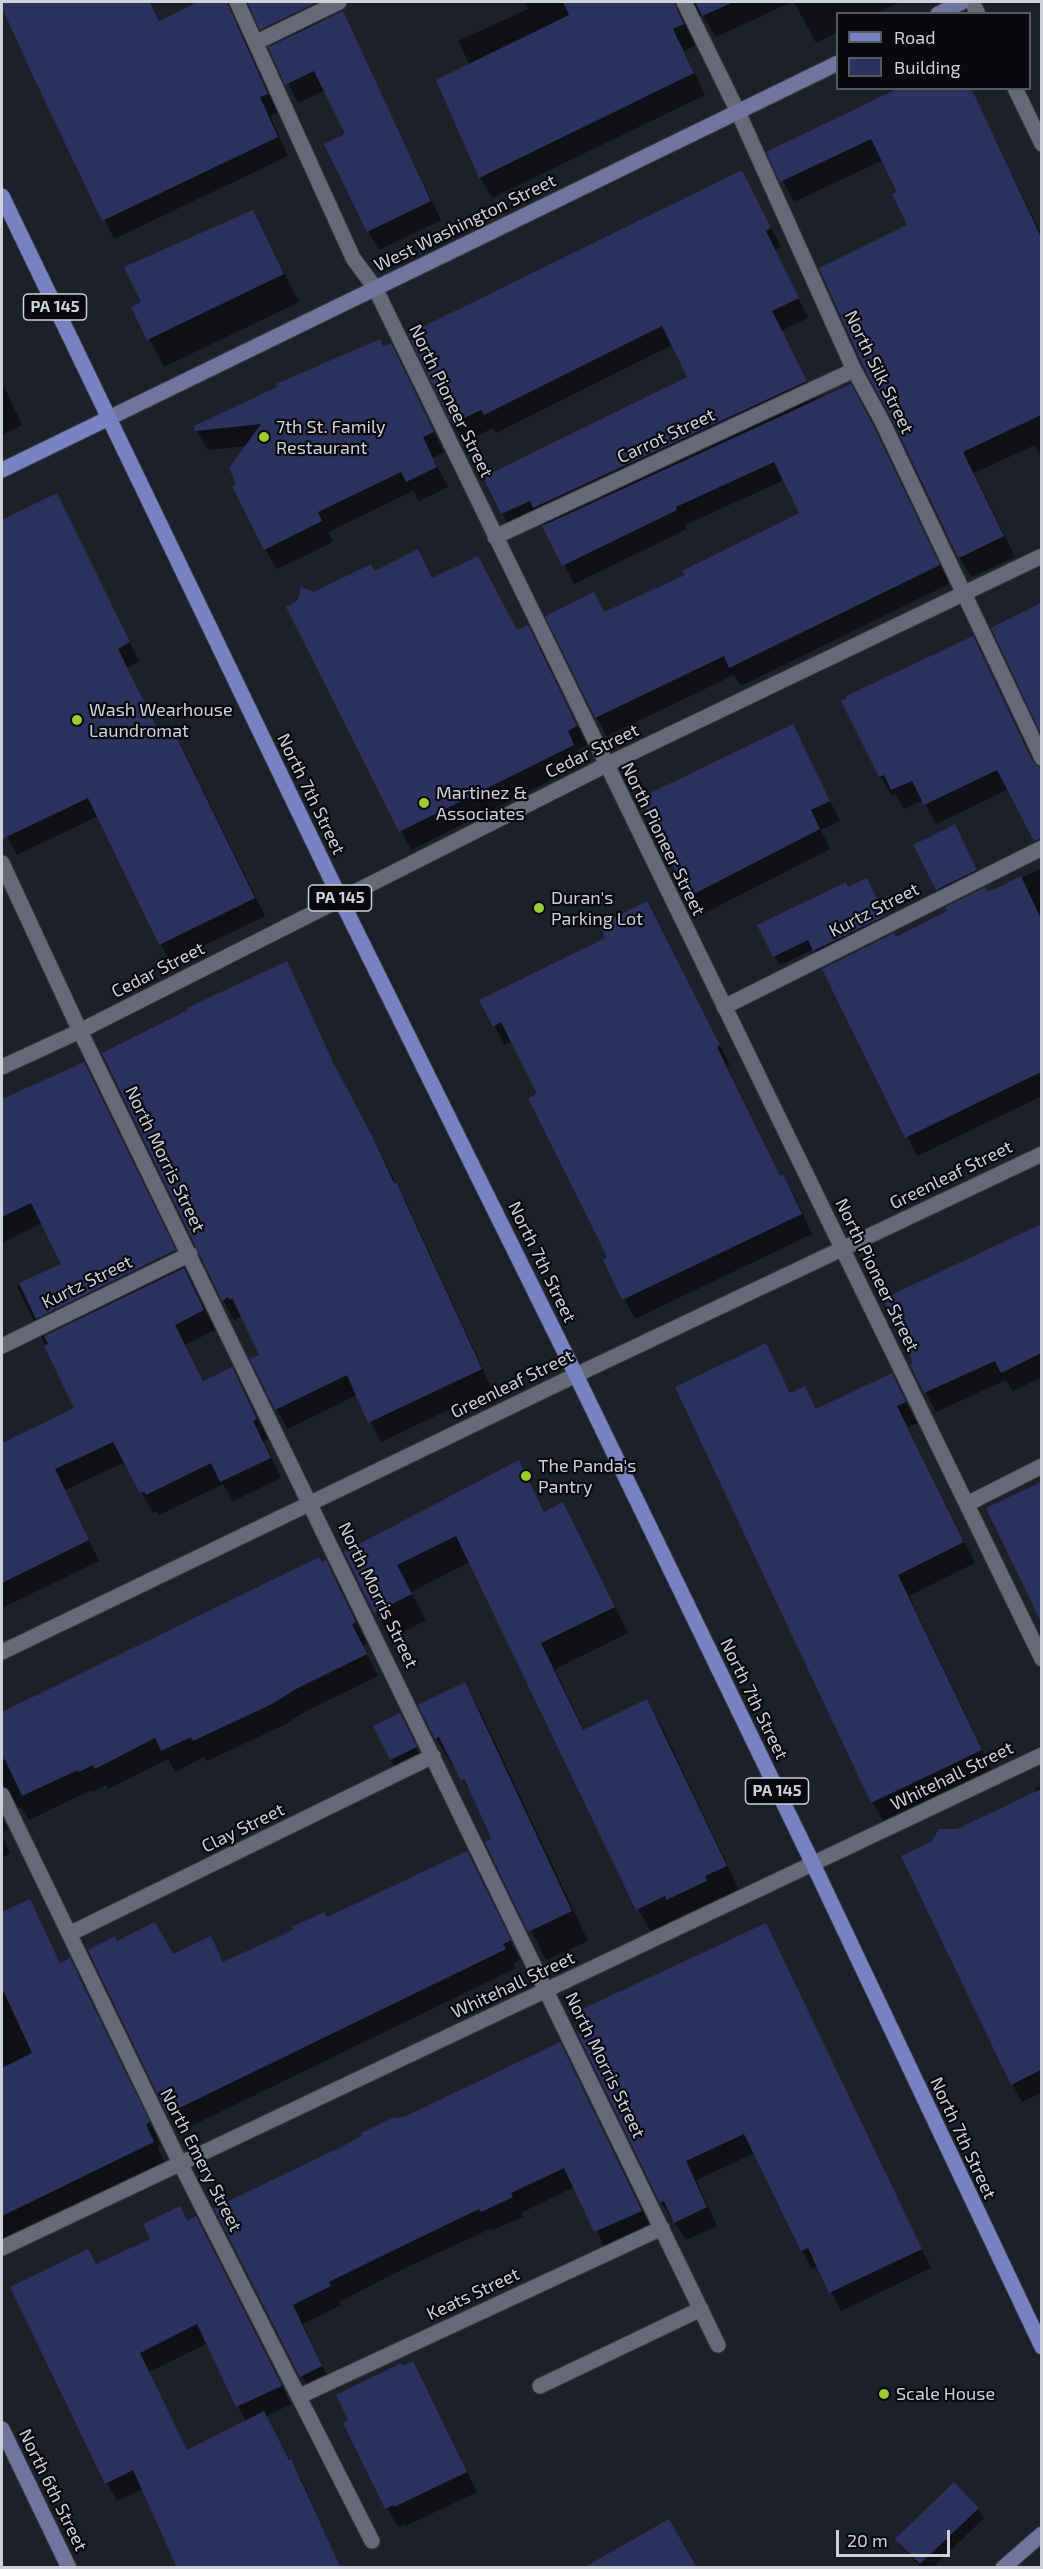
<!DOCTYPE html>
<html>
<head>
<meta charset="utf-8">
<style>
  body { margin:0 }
  #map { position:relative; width:1043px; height:2569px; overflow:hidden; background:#1d1f29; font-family:"Exo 2",sans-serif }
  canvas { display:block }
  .frame { position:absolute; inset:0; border:3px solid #cfd1d8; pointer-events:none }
  .legend { position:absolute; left:836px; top:12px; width:195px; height:78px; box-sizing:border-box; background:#08090e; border:2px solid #58595f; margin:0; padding:8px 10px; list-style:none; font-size:18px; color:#cfd1d8 }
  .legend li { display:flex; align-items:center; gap:12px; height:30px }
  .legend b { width:30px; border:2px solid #58595f }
  .scale { position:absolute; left:836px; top:2530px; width:114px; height:27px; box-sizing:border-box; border:3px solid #cfd1d8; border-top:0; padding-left:8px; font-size:18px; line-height:21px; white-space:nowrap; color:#cfd1d8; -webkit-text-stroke:4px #08090e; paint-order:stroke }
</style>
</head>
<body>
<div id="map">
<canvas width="1043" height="2569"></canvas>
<div class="frame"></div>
<ul class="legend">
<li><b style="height:8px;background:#7782c3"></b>Road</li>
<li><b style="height:16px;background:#2c325e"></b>Building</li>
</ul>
<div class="scale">20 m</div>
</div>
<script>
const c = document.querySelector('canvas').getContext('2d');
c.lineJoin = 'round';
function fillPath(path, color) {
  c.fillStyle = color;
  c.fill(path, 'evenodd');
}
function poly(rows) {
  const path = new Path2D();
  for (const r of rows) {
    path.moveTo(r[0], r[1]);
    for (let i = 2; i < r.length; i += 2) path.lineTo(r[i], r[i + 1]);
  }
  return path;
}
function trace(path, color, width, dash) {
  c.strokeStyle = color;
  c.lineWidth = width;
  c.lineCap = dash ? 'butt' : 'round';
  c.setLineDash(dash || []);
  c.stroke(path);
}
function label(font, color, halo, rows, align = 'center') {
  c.font = font + ' "Exo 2",sans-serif';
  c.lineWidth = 4.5;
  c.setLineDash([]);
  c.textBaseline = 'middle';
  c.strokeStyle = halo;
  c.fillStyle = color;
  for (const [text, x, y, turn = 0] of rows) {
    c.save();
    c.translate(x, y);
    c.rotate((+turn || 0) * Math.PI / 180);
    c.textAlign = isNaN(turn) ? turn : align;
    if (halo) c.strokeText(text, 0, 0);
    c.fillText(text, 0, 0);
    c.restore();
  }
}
fillPath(poly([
  [2,2,151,2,160,22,202,2,316,2,326,21,342,13,441,220,379,250,368,231,347,134,325,90,298,103,254,13,244,11,237,20,277,113,270,116,288,156,114,239],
  [525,2,792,2,716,37,703,16,693,14,686,24,695,46,684,51,705,95,492,198,480,177,470,65,458,41,528,9],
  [794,2,900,2,875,14,838,14,838,32,816,43],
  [972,93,1042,236,1042,459,1035,445,974,473,1015,557,971,577,959,557,909,226,899,193,883,160,794,202,768,152],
  [742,172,781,247,775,250,808,318,781,331,817,401,861,404,883,446,949,584,741,686,734,675,607,736,596,717,604,614,687,576,801,514,784,480,685,525,687,529,574,584,541,519,513,532,502,513,689,378,672,345,496,433,493,428,464,442,453,423],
  [253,212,299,302,164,367,133,308,143,302],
  [390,345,444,452,433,458,448,487,419,501,413,491,328,532,333,542,277,569,265,549,238,484,247,446,208,450,196,430],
  [2,382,22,425,2,435],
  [57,495,139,661,127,668,160,736,171,730,182,747,265,916,170,962,98,816,17,855,2,827,2,522],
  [417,551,433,579,517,632,527,627,587,745,577,750,583,764,411,850,288,607,315,594,375,573],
  [1042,603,1042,729,993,628],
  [973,638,1029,752,1022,756,1032,778,936,824,923,800,904,809,895,794,892,796,880,776],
  [793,726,840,821,821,830,830,849,701,915,689,896],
  [963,841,984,886,946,904,915,846],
  [1042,868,1042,1096,917,1156,824,970,895,939],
  [848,889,872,890,889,926,820,960,814,949,780,965,775,956],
  [658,923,730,1065,727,1066,780,1177,783,1176,794,1195,812,1234,635,1319,605,1261,609,1258,530,1099,539,1094,512,1041,505,1045,494,1026],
  [286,963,344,1084,407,1204,492,1389,381,1442,357,1395,288,1429,276,1409,261,1355,241,1316,234,1320,223,1300],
  [84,1064,215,1330,185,1345,204,1382,232,1369,268,1439,264,1441,281,1478,233,1501,223,1484,159,1515,157,1511,153,1513,125,1462,65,1490,99,1561,2,1608,2,1444,76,1409,17,1286,63,1265,42,1223,2,1243,2,1101],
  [1042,1225,1042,1377,1013,1391,1006,1380,936,1412,912,1365,915,1363,885,1300],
  [766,1345,791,1394,804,1388,817,1410,891,1375,917,1423,908,1427,975,1563,909,1596,993,1772,885,1823,873,1803,677,1388],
  [519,1462,545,1513,563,1504,628,1633,555,1669,584,1731,647,1701,662,1727,740,1892,653,1935,638,1909,470,1562,411,1592,426,1620,390,1639,346,1552],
  [1042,1484,1042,1621,988,1509],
  [319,1559,322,1564,326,1562,338,1583,367,1644,363,1646,378,1676,308,1710,284,1725,207,1761,204,1757,175,1772,168,1759,108,1789,106,1785,93,1792,91,1790,29,1820,22,1808,10,1807,3,1817,8,1829,2,1833,2,1759,7,1761,2,1749,2,1713],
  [465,1684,481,1713,588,1941,546,1960,487,1843,493,1840,479,1809,455,1766,453,1767,436,1738,420,1705],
  [405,1725,421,1757,396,1769,391,1760],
  [1042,1785,1042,2099,1039,2094,1022,2102,1012,2084,957,1831,1037,1792,1035,1788],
  [2,1834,10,1853,2,1858],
  [467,1853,520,1960,513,1964,516,1968,179,2132,168,2113,117,1943,173,1956,211,1938,224,1963],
  [29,1900,61,1964,69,1960,82,1981,160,2144,157,2146,165,2163,2,2243,2,1913],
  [765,1924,931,2268,841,2311,818,2266,812,2269,802,2251,755,2153,696,2180,717,2226,686,2240,661,2202],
  [560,2044,652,2230,607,2251,574,2187,521,2213,523,2217,493,2230,492,2228,399,2271,339,2302,341,2305,303,2324,331,2385,312,2395,216,2209],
  [187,2222,206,2237,291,2404,265,2417,301,2479,341,2568,179,2568,143,2489,117,2501,107,2483,96,2266],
  [208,2343,246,2422,187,2451,149,2372],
  [412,2363,477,2492,406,2526,405,2524,398,2527,387,2508,402,2368],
  [978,2509,984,2518,932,2568,921,2568,903,2548,897,2539]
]), '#0007');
fillPath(poly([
  [2,2,150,2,159,21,198,2,227,2,268,94,260,97,278,137,102,221,34,78,2,8],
  [247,2,318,2,260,30],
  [563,2,674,2,684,24,673,29,694,73,479,178,436,80,569,15],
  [695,2,734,2,702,16],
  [343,11,431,201,367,232,324,144,345,134,314,71,285,85,268,47],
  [899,88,971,88,1041,237,1041,415,963,452,1004,536,961,557,958,557,891,417,868,376,819,268,907,225,892,194,897,192,871,139,780,182,766,152],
  [742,170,771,228,766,231,799,298,772,311,807,381,533,508,530,501,501,514,483,477,687,377,662,326,484,415,481,410,452,424,408,334],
  [253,210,284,274,147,340,131,307,141,302,124,267],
  [380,339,383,346,391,343,434,432,423,437,437,467,406,482,401,472,318,512,322,521,264,550,232,486,236,484,229,468,261,424,195,431,194,426,277,387,276,384],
  [851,384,873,425,940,565,729,668,724,656,595,718,545,616,594,592,604,612,685,575,682,571,799,513,774,462,676,507,677,510,562,566,542,526],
  [57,493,130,642,118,649,160,734,172,728,255,898,159,945,88,798,2,839,2,520],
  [418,549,432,578,478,556,517,630,528,625,577,726,568,731,574,745,399,832,286,607,298,600,301,587,314,592,371,564,375,571],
  [1041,603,1041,734,991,628],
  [973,636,1033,762,1041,768,1041,838,1034,841,997,770,924,805,912,781,891,790,884,775,879,777,841,701,847,698,846,696],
  [793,724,830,801,811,810,820,829,688,897,640,798],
  [955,824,977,870,936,890,913,845],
  [1021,876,1041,919,1041,1072,905,1138,822,969,894,933,896,937,947,911,945,907,985,887,987,891,993,890],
  [867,878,885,916,813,951,808,940,773,957,757,925,846,882,848,887],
  [647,901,720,1045,717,1047,780,1176,783,1174,802,1214,622,1300,603,1260,607,1257,528,1098,537,1094,501,1022,493,1027,479,1000,605,938,599,925],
  [287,961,333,1062,372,1136,394,1183,396,1182,482,1369,368,1423,347,1375,275,1410,250,1359,259,1355,232,1298,230,1300,228,1297,222,1301,102,1053,188,1010,187,1008],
  [84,1062,176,1250,36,1319,19,1283,61,1264,31,1203,2,1217,2,1099],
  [1041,1224,1041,1353,1001,1373,995,1361,924,1393,910,1364,913,1363,883,1299],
  [184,1268,204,1310,175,1325,203,1381,232,1367,257,1419,253,1421,271,1458,220,1482,211,1463,146,1495,144,1492,140,1493,113,1442,55,1469,89,1540,2,1583,2,1443,74,1408,44,1346,48,1344,44,1336],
  [766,1343,790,1393,805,1386,816,1409,892,1373,906,1402,897,1406,964,1542,898,1575,982,1750,871,1803,675,1387],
  [519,1460,544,1512,563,1502,615,1607,541,1643,583,1730,647,1699,727,1866,705,1876,707,1881,666,1900,665,1896,636,1910,456,1536,397,1565,412,1594,374,1613,344,1552],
  [1041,1482,1041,1622,986,1508],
  [319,1557,322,1562,326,1560,356,1622,352,1624,367,1654,296,1689,272,1704,193,1741,191,1737,161,1751,155,1738,95,1769,93,1765,79,1772,78,1770,22,1796,2,1753,2,1712],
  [465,1682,572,1911,528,1932,485,1842,491,1839,490,1835,464,1779,461,1781,439,1737,435,1739,418,1705],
  [400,1713,417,1747,390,1760,373,1726],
  [1041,1789,1041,2070,1011,2085,901,1856,932,1841,939,1829,957,1829],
  [467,1851,511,1940,503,1944,506,1949,167,2114,88,1950,115,1936,117,1941,155,1922,173,1954,211,1936,223,1962,293,1930,292,1927,324,1912,327,1917],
  [30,1899,60,1963,70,1958,150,2122,146,2124,154,2142,2,2216,2,2068,32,2053,2,1988,2,1912],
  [766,1923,922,2249,829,2293,808,2248,801,2251,744,2134,686,2161,707,2207,674,2223,664,2201,660,2203,578,2034,587,2029,578,2011],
  [560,2042,642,2211,594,2232,564,2168,511,2193,513,2197,481,2212,479,2209,388,2253,329,2282,331,2286,293,2305,322,2366,300,2377,214,2208,341,2147,362,2136,361,2133,392,2118,404,2117],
  [180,2206,187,2221,196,2216,282,2386,236,2407,197,2324,140,2353,187,2450,264,2411,289,2460,291,2459,341,2568,177,2568,133,2470,105,2484,10,2287,88,2249,96,2264,150,2239,143,2224],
  [413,2361,467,2472,394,2507,393,2505,385,2509,343,2423,348,2420,336,2395,401,2363,402,2366],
  [954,2482,979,2508,920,2564,895,2539],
  [669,2519,697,2568,583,2568]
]), '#2c325e');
const lane = poly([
  [237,2,353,258,375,288,1042,1659],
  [684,2,738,112,854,370,882,421,1042,758],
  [257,42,339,2],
  [495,537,854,370],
  [2,863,80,1031,718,2345],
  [724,1007,1042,848],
  [2,1346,190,1254],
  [967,1504,1042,1466],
  [2,1795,180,2163,372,2541],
  [69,1934,433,1756],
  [540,2386,701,2309],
  [300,2396,662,2228]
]);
const street = poly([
  [972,2,978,14],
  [1015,88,1042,144],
  [2,1067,80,1031,606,765,1042,556],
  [2,1652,576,1375,1042,1154],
  [2,2248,1042,1755]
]);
const secondary = poly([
  [938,14,962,2],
  [109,418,838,63],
  [2,2429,69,2568],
  [1003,2568,1042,2534]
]);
const primary = poly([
  [2,196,341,900,576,1375,813,1864,1042,2347],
  [2,470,109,418]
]);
trace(lane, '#373942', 17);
trace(street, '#373942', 17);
trace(secondary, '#373942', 17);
trace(primary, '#373942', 17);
trace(lane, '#666976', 15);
trace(street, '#666976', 15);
trace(secondary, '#6f759c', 15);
trace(primary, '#7782c3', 15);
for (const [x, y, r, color] of [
  [264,437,6,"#9cca31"],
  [77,720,6,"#9cca31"],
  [424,803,6,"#9cca31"],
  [539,908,6,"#9cca31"],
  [526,1476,6,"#9cca31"],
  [884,2394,6,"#9cca31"]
]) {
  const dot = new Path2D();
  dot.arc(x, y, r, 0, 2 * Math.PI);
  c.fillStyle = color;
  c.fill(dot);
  trace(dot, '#08090e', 2);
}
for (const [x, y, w] of [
  [55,307,63],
  [340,898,63],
  [777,1791,63]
]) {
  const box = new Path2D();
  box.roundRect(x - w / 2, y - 13, w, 26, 4.5);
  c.fillStyle = '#08090e';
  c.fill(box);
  trace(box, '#cfd1d8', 1.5);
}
label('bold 16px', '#cfd1d8', null, [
  ["PA 145",55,307],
  ["PA 145",340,898],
  ["PA 145",777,1791]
]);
label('18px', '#cfd1d8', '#08090e', [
  ["West Washington Street",465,223,-26],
  ["North Silk Street",879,372,64],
  ["North Pioneer Street",451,401,64],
  ["Carrot Street",666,436,-25],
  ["Cedar Street",592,751,-26],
  ["North 7th Street",311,794,64],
  ["North Pioneer Street",663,839,64],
  ["Kurtz Street",874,910,-27],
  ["Cedar Street",158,970,-27],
  ["North Morris Street",165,1159,64],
  ["Greenleaf Street",951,1175,-26],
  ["North 7th Street",542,1262,64],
  ["North Pioneer Street",877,1275,64],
  ["Kurtz Street",87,1282,-26],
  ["Greenleaf Street",512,1384,-26],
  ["North Morris Street",378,1595,64],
  ["North 7th Street",754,1699,64],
  ["Whitehall Street",952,1776,-26],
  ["Clay Street",243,1828,-26],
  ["Whitehall Street",513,1985,-25],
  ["North Morris Street",605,2065,64],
  ["North 7th Street",963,2138,65],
  ["North Emery Street",201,2160,63],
  ["Keats Street",473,2294,-25],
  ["North 6th Street",53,2490,64]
]);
label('18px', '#cfd1d8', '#08090e', [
  ["7th St. Family",276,427],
  ["Restaurant",276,448],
  ["Wash Wearhouse",89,710],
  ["Laundromat",89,731],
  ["Martinez &",436,793],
  ["Associates",436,814],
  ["Duran's",551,898],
  ["Parking Lot",551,919],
  ["The Panda's",538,1466],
  ["Pantry",538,1487],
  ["Scale House",896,2394]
], 'left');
</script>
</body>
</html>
